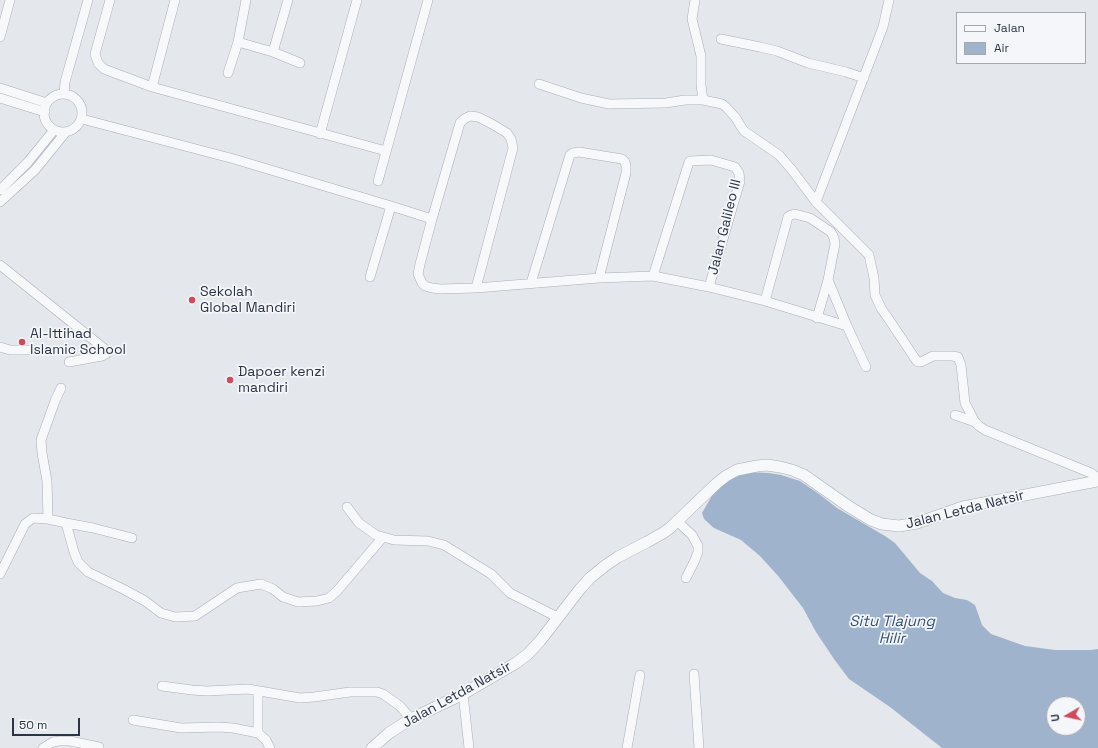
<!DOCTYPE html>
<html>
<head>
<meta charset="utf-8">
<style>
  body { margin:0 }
  #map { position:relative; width:1098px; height:748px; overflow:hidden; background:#e4e7ec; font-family:"Space Grotesk",sans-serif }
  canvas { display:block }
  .legend { position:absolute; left:956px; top:12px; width:130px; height:52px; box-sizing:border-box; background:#f4f6f9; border:1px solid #a4a8b1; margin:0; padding:5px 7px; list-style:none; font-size:12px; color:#2b3445 }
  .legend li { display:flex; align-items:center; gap:8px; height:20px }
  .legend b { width:20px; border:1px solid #a4a8b1 }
  .north { position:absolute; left:1046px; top:696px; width:40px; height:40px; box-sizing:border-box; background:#f4f6f9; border:1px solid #a4a8b1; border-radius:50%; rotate:261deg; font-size:11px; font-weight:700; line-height:16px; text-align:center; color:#2b3445 }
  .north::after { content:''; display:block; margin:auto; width:14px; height:18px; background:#d1495b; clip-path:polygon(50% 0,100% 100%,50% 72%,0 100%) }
  .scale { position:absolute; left:12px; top:718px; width:68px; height:18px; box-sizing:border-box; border:2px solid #2b3445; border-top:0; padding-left:5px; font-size:12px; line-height:14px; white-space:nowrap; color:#2b3445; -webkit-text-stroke:3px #f4f6f9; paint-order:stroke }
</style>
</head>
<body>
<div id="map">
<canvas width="1098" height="748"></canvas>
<ul class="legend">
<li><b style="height:5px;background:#f7f8fa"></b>Jalan</li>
<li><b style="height:11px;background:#9fb4cc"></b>Air</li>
</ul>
<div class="north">U</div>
<div class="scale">50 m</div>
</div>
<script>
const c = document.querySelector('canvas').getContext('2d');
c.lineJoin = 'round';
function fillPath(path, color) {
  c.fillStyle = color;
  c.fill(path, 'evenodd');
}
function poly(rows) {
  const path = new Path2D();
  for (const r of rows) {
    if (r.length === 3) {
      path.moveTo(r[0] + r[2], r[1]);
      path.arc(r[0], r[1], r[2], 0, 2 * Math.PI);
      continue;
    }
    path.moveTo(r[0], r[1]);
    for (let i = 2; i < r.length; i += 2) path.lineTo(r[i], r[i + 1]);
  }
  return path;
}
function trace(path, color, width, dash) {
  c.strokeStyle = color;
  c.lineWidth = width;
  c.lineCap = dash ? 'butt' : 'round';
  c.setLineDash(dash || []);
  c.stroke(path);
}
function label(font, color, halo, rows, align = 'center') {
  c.font = font + ' "Space Grotesk",sans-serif';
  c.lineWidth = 3.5;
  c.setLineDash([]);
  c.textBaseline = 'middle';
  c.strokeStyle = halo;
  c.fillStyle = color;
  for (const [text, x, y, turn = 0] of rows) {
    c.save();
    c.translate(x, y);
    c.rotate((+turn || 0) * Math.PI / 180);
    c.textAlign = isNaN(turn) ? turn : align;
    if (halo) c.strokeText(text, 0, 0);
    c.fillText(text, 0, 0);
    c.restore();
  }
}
fillPath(poly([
  [746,472,769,473,781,475,800,481,819,494,837,508,885,536,895,543,920,573,932,581,943,593,955,598,967,600,975,605,982,625,991,634,1025,646,1055,650,1090,650,1098,649,1098,748,942,748,890,707,849,679,834,659,816,632,803,608,779,577,760,556,741,540,714,528,704,519,702,513,713,494,725,483,735,477],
  [1054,704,1078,704,1078,728,1054,728]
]), '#9fb4cc');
const minor = poly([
  [110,0,95,54,98,63,104,69,152,87,386,151],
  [695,0,692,19,701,56,701,85,703,100],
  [0,37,10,0],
  [721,39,760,47,777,51,808,63,846,72,864,78],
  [238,42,273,52,300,63],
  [273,52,288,0],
  [228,73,238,42,246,0],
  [539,84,581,98,609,104,666,103,685,100,703,100,722,104,726,107,736,118,740,125,744,131,779,155,792,170,816,202,869,255,874,278,875,295,881,308,890,321,916,360,918,362,921,362,933,356,952,356,958,357,961,365,965,403,975,422,979,426,985,430,1091,473,1098,478],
  [152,87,175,0],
  [0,88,47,103],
  [64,94,65,82,88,0],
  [63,113,19],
  [0,98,45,112],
  [82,119,234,159,391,206,432,219],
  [320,134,357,0],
  [378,181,428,0],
  [0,190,28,162,54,130],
  [0,202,35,170,65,133],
  [816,202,883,27,889,0],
  [0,265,106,350,106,354,102,356,69,362],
  [653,276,689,162,690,161,711,160,735,167,739,173,740,181,709,287],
  [370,277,391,206],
  [828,280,847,326,866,367],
  [531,283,570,155,573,153,579,152,622,159,625,162,626,166,626,173,599,278],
  [476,288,513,148,511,139,507,133,492,124,478,117,470,116,464,119,460,123,432,219,420,264,418,274,422,283,425,286,432,288,441,289,476,288,599,278,653,276,709,287,765,301,847,326],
  [765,301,788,217,791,215,795,214,810,218,831,232,834,238,835,244,828,280,817,318],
  [0,347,10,350,33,350],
  [955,415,975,422],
  [347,507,359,523,376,535,394,540,428,541,444,545,491,574,510,593,557,617],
  [48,519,47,481,42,453,41,440,55,401,61,388],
  [677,521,692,535,698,546,698,552,695,560,686,578],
  [66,523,74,552,78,562,88,572,125,590,145,601,161,613,175,617,195,616,237,588,261,584,273,589,283,597,298,602,317,601,329,598,337,591,383,537],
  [0,574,25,524,33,518,48,519,66,523,93,528,132,538],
  [694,674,699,748],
  [162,686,192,690,207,691,248,689,300,698,314,697,350,692,377,692,383,694,400,706,411,719],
  [463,694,469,748],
  [133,720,181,728,219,727,233,728,258,733,266,740,270,748],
  [258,733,258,691],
  [43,748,53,742,59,741,70,741,99,747],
  [627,748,640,675]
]);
const tertiary = poly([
  [372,748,389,733,411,719,463,694,516,663,528,654,540,641,580,589,590,578,606,565,618,557,647,542,663,533,670,528,716,484,726,476,737,470,757,466,767,465,780,467,792,470,804,475,848,506,871,520,882,524,899,526,917,523,963,507,1098,481]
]);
trace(minor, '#a9aeb7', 10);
trace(tertiary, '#a9aeb7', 12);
trace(minor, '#f7f8fa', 9);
trace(tertiary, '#f7f8fa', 11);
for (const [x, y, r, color] of [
  [192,300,4,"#d1495b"],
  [22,342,4,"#d1495b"],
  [230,380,4,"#d1495b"]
]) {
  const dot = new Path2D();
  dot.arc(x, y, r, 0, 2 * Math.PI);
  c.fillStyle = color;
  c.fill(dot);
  trace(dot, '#f4f6f9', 1.5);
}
label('14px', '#2b3445', '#f4f6f9', [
  ["Jalan Galileo III",725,227,-76],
  ["Jalan Letda Natsir",965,510,-14],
  ["Jalan Letda Natsir",457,695,-29]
]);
label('14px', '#2b3445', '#f4f6f9', [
  ["Sekolah",200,292],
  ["Global Mandiri",200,308],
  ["Al-Ittihad",30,334],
  ["Islamic School",30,350],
  ["Dapoer kenzi",238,372],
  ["mandiri",238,388]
], 'left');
label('italic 15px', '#34527a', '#f4f6f9', [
  ["Situ Tlajung",892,622],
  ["Hilir",892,639]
]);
</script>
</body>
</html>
